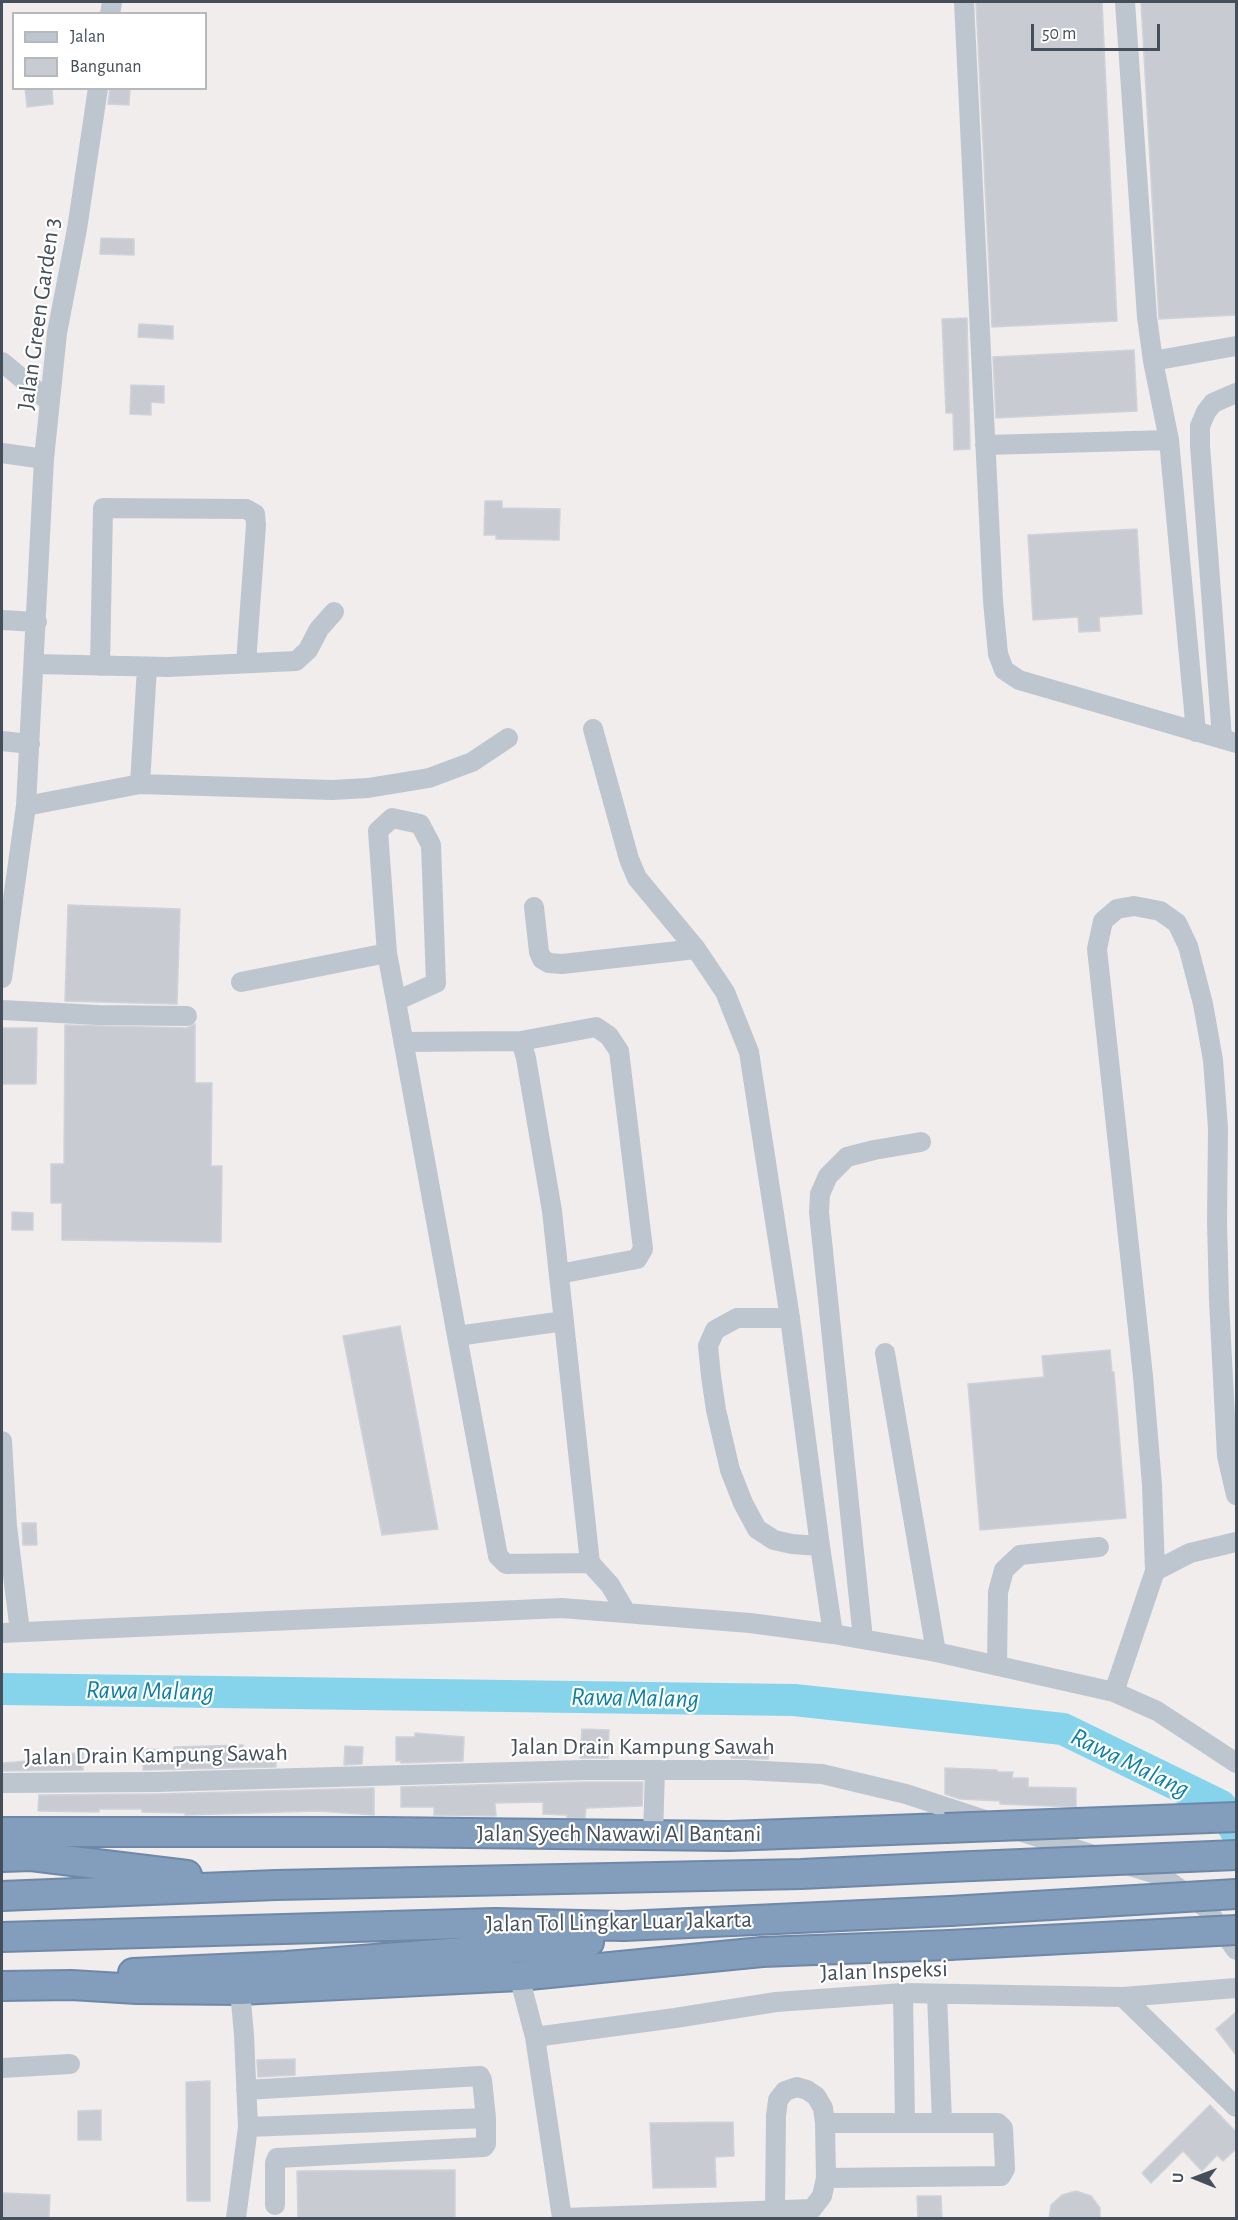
<!DOCTYPE html>
<html>
<head>
<meta charset="utf-8">
<style>
  body { margin:0 }
  #map { position:relative; width:1238px; height:2220px; overflow:hidden; background:#f0edec; font-family:"Alegreya Sans",sans-serif }
  canvas { display:block }
  .frame { position:absolute; inset:0; border:3px solid #454f5a; pointer-events:none }
  .legend { position:absolute; left:12px; top:12px; width:195px; height:78px; box-sizing:border-box; background:#fff; border:2px solid #b5b9bd; margin:0; padding:8px 10px; list-style:none; font-size:18px; color:#454f5a }
  .legend li { display:flex; align-items:center; gap:12px; height:30px }
  .legend b { width:30px; border:2px solid #b5b9bd }
  .north { position:absolute; left:1166px; top:2148px; width:60px; height:60px; -webkit-text-stroke:4px #fff; paint-order:stroke; rotate:271deg; font-size:16px; font-weight:700; line-height:24px; text-align:center; color:#454f5a }
  .north::after { content:''; display:block; margin:auto; width:21px; height:27px; background:#454f5a; clip-path:polygon(50% 0,100% 100%,50% 72%,0 100%) }
  .scale { position:absolute; left:1031px; top:24px; width:129px; height:27px; box-sizing:border-box; border:3px solid #454f5a; border-top:0; padding-left:8px; font-size:18px; line-height:21px; white-space:nowrap; color:#454f5a; -webkit-text-stroke:4px #fff; paint-order:stroke }
</style>
</head>
<body>
<div id="map">
<canvas width="1238" height="2220"></canvas>
<div class="frame"></div>
<ul class="legend">
<li><b style="height:8px;background:#bdc6cf"></b>Jalan</li>
<li><b style="height:16px;background:#c9cbd3"></b>Bangunan</li>
</ul>
<div class="north">U</div>
<div class="scale">50 m</div>
</div>
<script>
const c = document.querySelector('canvas').getContext('2d');
c.lineJoin = 'round';
function poly(rows) {
  const path = new Path2D();
  for (const r of rows) {
    path.moveTo(r[0], r[1]);
    for (let i = 2; i < r.length; i += 2) path.lineTo(r[i], r[i + 1]);
  }
  return path;
}
function trace(path, color, width, dash) {
  c.strokeStyle = color;
  c.lineWidth = width;
  c.lineCap = dash ? 'butt' : 'round';
  c.setLineDash(dash || []);
  c.stroke(path);
}
function fillPath(path, color) {
  c.fillStyle = color;
  c.fill(path, 'evenodd');
}
function label(font, color, halo, rows, align = 'center') {
  c.font = font + ' "Alegreya Sans",sans-serif';
  c.lineWidth = 4.5;
  c.setLineDash([]);
  c.textBaseline = 'middle';
  c.strokeStyle = halo;
  c.fillStyle = color;
  for (const [text, x, y, turn = 0] of rows) {
    c.save();
    c.translate(x, y);
    c.rotate((+turn || 0) * Math.PI / 180);
    c.textAlign = isNaN(turn) ? turn : align;
    if (halo) c.strokeText(text, 0, 0);
    c.fillText(text, 0, 0);
    c.restore();
  }
}
trace(poly([
  [2,1689,794,1700,1063,1729,1221,1806,1236,1831]
]), '#86d3ec', 32);
const building = poly([
  [976,2,1102,2,1117,321,992,327,976,2],
  [1141,2,1236,2,1236,315,1159,319,1141,2],
  [25,88,52,88,53,104,27,107,25,88],
  [110,88,130,88,129,105,108,104,110,88],
  [101,238,134,239,134,255,100,254,101,238],
  [967,318,970,449,954,450,953,413,946,413,942,319,967,318],
  [139,324,173,326,173,339,138,337,139,324],
  [1134,350,1137,411,996,418,993,357,1134,350],
  [131,385,164,386,164,403,151,402,151,415,130,414,131,385],
  [485,501,502,501,502,508,560,509,559,540,496,539,496,535,484,535,485,501],
  [1137,529,1142,614,1099,617,1100,631,1079,632,1078,617,1033,620,1028,535,1137,529],
  [68,905,180,909,177,1004,65,1001,68,905],
  [195,1024,195,1083,212,1083,211,1166,222,1166,221,1242,62,1240,62,1203,51,1203,51,1164,64,1164,65,1025,187,1028,195,1024],
  [2,1028,37,1028,36,1084,2,1084,2,1028],
  [12,1212,33,1213,33,1230,12,1230,12,1212],
  [400,1326,438,1529,382,1535,343,1336,400,1326],
  [1110,1350,1112,1372,1114,1372,1126,1518,980,1530,968,1384,1044,1377,1042,1356,1110,1350],
  [22,1523,36,1523,37,1545,23,1545,22,1523],
  [582,1729,609,1730,608,1758,580,1758,582,1729],
  [415,1733,464,1737,463,1761,401,1763,401,1761,396,1761,396,1737,415,1737,415,1733],
  [243,1745,243,1758,276,1757,276,1767,143,1770,144,1749,174,1750,174,1747,243,1745],
  [345,1746,363,1747,362,1764,344,1765,345,1746],
  [732,1748,769,1750,768,1759,731,1758,732,1748],
  [83,1753,83,1770,2,1771,2,1763,42,1760,42,1754,83,1753],
  [945,1768,997,1770,997,1772,1013,1772,1012,1778,1028,1778,1028,1787,1076,1788,1076,1807,1000,1804,1000,1801,960,1799,945,1794,945,1768],
  [584,1782,643,1782,642,1806,586,1808,585,1818,567,1818,567,1815,543,1814,543,1802,495,1803,496,1816,434,1815,434,1807,401,1807,401,1787,584,1782],
  [374,1788,374,1815,318,1811,185,1815,185,1813,142,1812,142,1809,99,1809,99,1812,38,1811,39,1795,156,1794,374,1788],
  [1236,2012,1236,2055,1216,2029,1236,2012],
  [295,2059,295,2075,258,2077,257,2060,295,2059],
  [210,2081,210,2201,187,2201,186,2082,210,2081],
  [1210,2105,1236,2132,1236,2149,1223,2161,1217,2155,1202,2171,1183,2151,1151,2183,1142,2173,1210,2105],
  [101,2110,101,2140,78,2140,78,2111,101,2110],
  [733,2122,734,2156,715,2157,716,2187,653,2188,650,2123,733,2122],
  [455,2170,455,2218,298,2218,297,2171,455,2170],
  [1076,2191,1091,2196,1100,2208,1100,2218,1049,2218,1051,2205,1062,2195,1076,2191],
  [2,2193,50,2195,49,2218,2,2218,2,2193],
  [917,2196,941,2196,942,2218,918,2218,917,2196]
]);
fillPath(building, '#c9cbd3');
trace(building, '#d0d2d9', 1.5);
const highway = poly([
  [2,1832,382,1832,729,1836,945,1828],
  [2,1857,31,1856,187,1875],
  [2,1896,276,1885,801,1874,949,1867],
  [2,1937,495,1923,624,1926,950,1911],
  [133,1973,286,1966,589,1942],
  [2,1986,71,1985,137,1989,240,1990,519,1976,762,1952,949,1945]
]);
trace(highway, '#6f88a8', 32);
trace(poly([
  [964,2,993,601,998,654,1004,670,1019,680,1236,743],
  [1125,2,1147,317,1153,361,1169,440,1196,732],
  [110,14,112,2],
  [1153,361,1236,346],
  [2,362,50,402],
  [985,445,1169,440],
  [2,453,44,459],
  [2,620,37,622],
  [35,664,168,667,296,661,308,650,319,629,334,612],
  [100,666,103,508,246,509,255,514,256,525,246,663],
  [593,729,629,859,637,878,696,949,725,992,749,1052,790,1318,820,1546],
  [1222,738,1200,446,1200,426,1206,412,1213,403,1236,393],
  [2,741,30,744],
  [140,784,147,667],
  [26,806,140,784,332,790,368,788,429,778,472,762,508,738],
  [534,907,539,952,542,959,549,963,562,964,696,949],
  [2,978,26,806,44,459,57,333,77,229,98,88],
  [241,982,387,953],
  [396,1001,436,983,431,845,420,824,392,818,378,831,387,953,396,1001,457,1336,498,1556,506,1564,590,1563,610,1585,626,1612],
  [2,1010,98,1015,187,1016],
  [521,1041,596,1027,609,1036,619,1051,643,1249,637,1259,559,1274],
  [404,1042,521,1041,526,1058,552,1211,590,1563],
  [790,1318,737,1318,715,1330,708,1346,711,1376,716,1410,730,1470,743,1503,757,1529,774,1540,792,1544,820,1546,833,1634],
  [457,1336,564,1321],
  [885,1353,936,1652],
  [2,1441,7,1526,20,1632],
  [1155,1571,1190,1553,1236,1542],
  [2,1633,562,1608,750,1623,833,1634,936,1652,1114,1692,1157,1711,1236,1763],
  [863,1639,819,1212,820,1194,828,1176,847,1157,874,1150,921,1142],
  [997,1666,998,1592,1004,1570,1020,1555,1099,1547],
  [1114,1692,1155,1571,1152,1485,1143,1376,1097,949,1103,921,1117,909,1134,906,1160,911,1177,923,1188,946,1203,1004,1213,1060,1218,1128,1217,1222,1219,1301,1227,1456,1236,1495],
  [2,1783,156,1782,584,1770,745,1770,822,1774,906,1794,988,1821],
  [1019,1831,1094,1855],
  [653,1835,655,1770],
  [1127,1865,1162,1876,1206,1908,1236,1950],
  [519,1976,535,2037,562,2218],
  [240,1990,244,2035,248,2127,486,2118],
  [903,1993,905,2122],
  [937,1994,942,2122],
  [1123,1997,1236,2107],
  [535,2037,675,2018,776,2002,903,1993,1123,1997,1236,1988],
  [2,2068,70,2064],
  [246,2090,480,2076,482,2080,486,2118,486,2144,484,2147,277,2158,275,2163,275,2205],
  [775,2210,776,2116,778,2100,785,2091,797,2087,807,2090,816,2096,823,2108,825,2123],
  [236,2218,248,2127],
  [564,2218,812,2209,822,2196,826,2178,825,2123,998,2123,1003,2128,1005,2169,1001,2176,826,2178]
]), '#bdc6cf', 20);
trace(highway, '#839dbd', 28);
const highwayBridge = poly([
  [945,1828,1236,1817],
  [949,1867,1236,1855],
  [950,1911,1236,1894],
  [949,1945,1236,1930]
]);
trace(highwayBridge, '#6f88a8', 32, []);
trace(highwayBridge, '#839dbd', 28);
label('24px', '#454f5a', '#fff', [
  ["Jalan Green Garden 3",39,314,-82],
  ["Jalan Drain Kampung Sawah",643,1747],
  ["Jalan Drain Kampung Sawah",156,1755,-1],
  ["Jalan Syech Nawawi Al Bantani",619,1834],
  ["Jalan Tol Lingkar Luar Jakarta",619,1922,-1],
  ["Jalan Inspeksi",884,1971,-2]
]);
label('italic 26px', '#0b80a7', '#fff', [
  ["Rawa Malang",150,1691,1],
  ["Rawa Malang",635,1698,1],
  ["Rawa Malang",1130,1763,26]
]);
</script>
</body>
</html>
